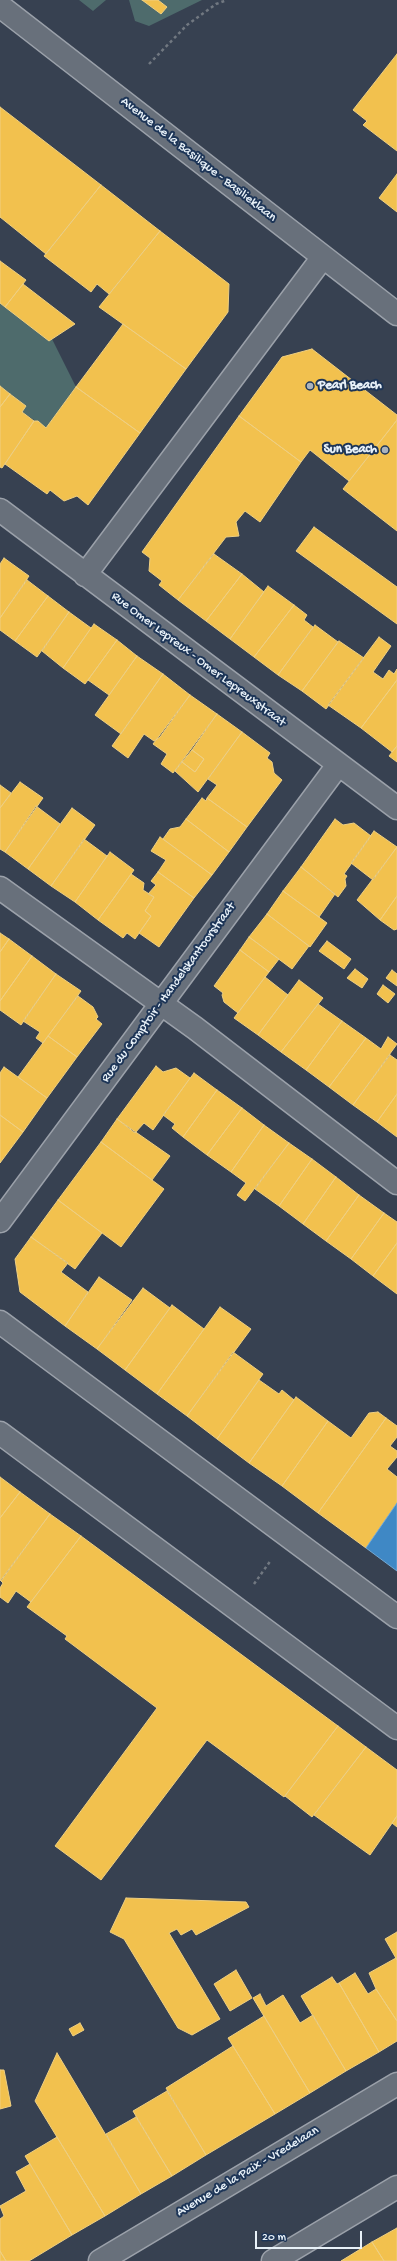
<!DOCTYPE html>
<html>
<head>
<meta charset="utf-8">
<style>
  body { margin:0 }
  #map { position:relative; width:397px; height:2261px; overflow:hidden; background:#374151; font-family:"Gochi Hand",sans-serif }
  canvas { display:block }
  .scale { position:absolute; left:255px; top:2231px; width:107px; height:18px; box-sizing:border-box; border:2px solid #e8f1f8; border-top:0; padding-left:5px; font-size:12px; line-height:14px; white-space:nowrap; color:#e8f1f8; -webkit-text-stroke:3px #1d3557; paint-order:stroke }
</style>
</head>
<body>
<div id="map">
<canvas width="397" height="2261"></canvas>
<div class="scale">20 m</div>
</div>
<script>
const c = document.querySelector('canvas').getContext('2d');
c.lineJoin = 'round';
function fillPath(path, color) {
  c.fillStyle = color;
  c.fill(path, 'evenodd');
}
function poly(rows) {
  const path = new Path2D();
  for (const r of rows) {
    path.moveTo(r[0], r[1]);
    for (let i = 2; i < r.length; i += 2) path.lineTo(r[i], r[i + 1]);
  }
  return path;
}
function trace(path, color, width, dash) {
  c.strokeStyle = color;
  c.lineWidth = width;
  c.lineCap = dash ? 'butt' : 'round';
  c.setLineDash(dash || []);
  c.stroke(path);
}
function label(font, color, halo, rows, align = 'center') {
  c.font = font + ' "Gochi Hand",sans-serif';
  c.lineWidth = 4;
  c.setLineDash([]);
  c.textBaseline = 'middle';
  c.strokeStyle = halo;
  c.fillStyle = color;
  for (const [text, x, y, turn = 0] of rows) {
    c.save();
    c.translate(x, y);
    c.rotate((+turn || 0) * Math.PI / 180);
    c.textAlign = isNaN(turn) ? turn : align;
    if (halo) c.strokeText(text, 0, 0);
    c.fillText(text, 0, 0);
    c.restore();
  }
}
fillPath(poly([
  [79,0,106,0,93,11],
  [129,0,202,0,149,26,135,21],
  [0,303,49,340,52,339,76,387,46,428,22,412,26,406,0,386]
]), '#4e6b6c');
const homes = poly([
  [142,0,158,0,167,7,161,14,142,0],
  [397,54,397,151,363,125,367,121,353,110,397,54],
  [0,107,101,185,46,254,0,217,0,107],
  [397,174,397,212,379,198,397,174],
  [101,185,160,231,109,294,97,284,91,292,44,256,101,185],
  [160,231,229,284,228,312,186,369,99,307,160,231],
  [0,261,26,280,5,307,0,303,0,261],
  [23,284,75,324,49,341,5,307,23,284],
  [123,324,186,369,140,433,76,387,123,324],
  [312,349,397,415,397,420,349,481,310,450,301,462,239,416,282,357,312,349],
  [0,386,10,394,0,407,0,386],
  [76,387,140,433,88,505,77,496,64,501,50,490,47,494,5,464,34,421,38,421,46,428,76,387],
  [10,394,26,406,22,412,34,421,2,468,0,467,0,407,10,394],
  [239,416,301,462,260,522,245,511,236,522,239,536,226,537,178,600,159,585,162,581,149,571,150,558,142,552,239,416],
  [397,420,397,531,343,489,397,420],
  [314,527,397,587,397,624,296,551,314,527],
  [214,554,242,574,206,621,178,600,214,554],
  [4,558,29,576,0,618,0,564,4,558],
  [242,574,264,592,230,639,206,621,242,574],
  [27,580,48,596,15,641,0,630,0,618,27,580],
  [268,586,294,605,254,657,230,639,268,586],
  [48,596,69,612,37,657,15,641,48,596],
  [294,605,307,615,304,620,313,627,278,675,254,657,294,605],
  [69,612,91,628,63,668,42,651,69,612],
  [94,624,117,640,85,684,63,668,94,624],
  [315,625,338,642,302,691,278,675,315,625],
  [379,637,391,646,373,672,383,679,389,670,394,674,397,669,397,680,361,728,328,705,379,637],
  [117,640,137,656,109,695,88,680,117,640],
  [339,641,364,658,326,709,302,691,339,641],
  [137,656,163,674,121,734,95,715,137,656],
  [163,674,190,695,160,737,154,741,144,734,128,758,112,746,163,674],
  [397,680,397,746,392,752,361,728,397,680],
  [190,695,217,714,173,773,161,764,167,754,153,744,190,695],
  [217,714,242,732,198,792,175,771,182,762,195,772,204,759,192,750,217,714],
  [242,732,270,753,267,758,272,762,274,773,282,780,247,827,207,798,217,785,208,779,242,732],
  [397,746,397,762,389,756,397,746],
  [192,750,204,759,195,772,182,762,192,750],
  [20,782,43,798,5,852,0,849,0,808,20,782],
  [0,785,11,793,0,808,0,785],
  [202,798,206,801,207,798,247,827,229,852,186,819,202,798],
  [36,806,60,824,28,869,5,852,36,806],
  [72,808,95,825,51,886,28,869,72,808],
  [186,819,229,852,212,875,163,839,170,829,180,827,186,819],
  [335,819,343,825,354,823,371,836,344,874,347,876,345,879,346,886,338,897,301,867,335,819],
  [374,831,397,847,373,880,351,863,374,831],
  [160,837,212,875,194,898,158,872,166,860,151,851,160,837],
  [84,839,107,856,75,902,51,886,84,839],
  [397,847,397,896,380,920,357,900,397,847],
  [110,852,134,870,98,920,75,902,110,852],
  [301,867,335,894,319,917,283,891,301,867],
  [158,872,194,898,159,947,139,933,151,916,145,911,154,897,148,894,156,885,151,881,158,872],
  [131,874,144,883,143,890,154,897,145,911,151,916,135,939,127,933,123,938,98,920,131,874],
  [283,891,327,923,310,947,267,914,283,891],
  [397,896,397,929,394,930,380,920,397,896],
  [267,914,309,946,292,969,249,937,267,914],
  [0,933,9,939,0,952,0,933],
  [249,937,279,959,269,972,240,950,249,937],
  [9,939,32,956,0,1001,0,952,9,939],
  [327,941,351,959,344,969,319,951,327,941],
  [240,950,269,972,238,1013,224,1002,222,995,223,993,214,986,240,950],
  [32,956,56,974,21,1025,0,1010,0,1001,32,956],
  [355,969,368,979,362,988,347,978,355,969],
  [392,970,397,974,397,986,386,978,392,970],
  [56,974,81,991,43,1043,36,1038,40,1032,23,1021,56,974],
  [265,977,288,995,258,1035,234,1018,265,977],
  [299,980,323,998,281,1052,258,1035,299,980],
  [383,985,395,994,388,1003,377,994,383,985],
  [78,996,93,1007,98,1017,96,1019,102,1024,77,1057,48,1036,78,996],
  [318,1004,342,1021,306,1070,281,1052,318,1004],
  [342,1021,366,1038,329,1087,306,1070,342,1021],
  [48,1036,77,1057,47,1098,18,1077,48,1036],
  [388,1037,397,1044,353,1105,329,1087,366,1038,381,1049,388,1037],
  [390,1055,397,1060,397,1094,377,1122,353,1105,390,1055],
  [156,1066,163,1072,176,1068,190,1078,153,1130,144,1123,135,1133,117,1119,156,1066],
  [4,1067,47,1098,23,1132,0,1115,0,1073,4,1067],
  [194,1073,217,1090,183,1137,172,1128,175,1124,163,1115,194,1073],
  [217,1090,242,1108,207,1155,183,1137,217,1090],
  [397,1094,397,1137,377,1122,397,1094],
  [242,1108,264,1125,231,1172,207,1155,242,1108],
  [0,1115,23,1132,0,1163,0,1115],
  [117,1119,170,1156,152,1180,101,1142,117,1119],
  [264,1125,289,1143,245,1201,237,1195,246,1183,231,1172,264,1125],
  [101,1142,164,1189,121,1247,58,1200,101,1142],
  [289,1143,312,1159,279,1206,255,1189,289,1143],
  [312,1159,336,1177,303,1224,279,1206,312,1159],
  [336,1177,359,1195,326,1241,303,1224,336,1177],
  [359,1195,384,1213,351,1259,326,1241,359,1195],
  [58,1200,102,1233,75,1269,31,1237,58,1200],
  [384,1213,397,1222,397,1243,373,1276,351,1259,384,1213],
  [31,1237,68,1263,61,1272,88,1292,65,1326,20,1292,15,1259,31,1237],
  [397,1243,397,1294,373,1276,397,1243],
  [99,1277,132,1300,97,1349,65,1326,99,1277],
  [143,1288,170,1308,125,1370,97,1349,143,1288],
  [172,1305,204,1329,157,1394,125,1370,172,1305],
  [220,1307,251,1329,187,1416,157,1394,220,1307],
  [233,1352,263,1374,217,1439,187,1416,233,1352],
  [259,1380,279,1394,282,1390,294,1400,249,1463,217,1439,259,1380],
  [296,1397,328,1421,282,1486,249,1463,296,1397],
  [378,1412,386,1418,318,1513,282,1486,328,1421,351,1438,369,1413,378,1412],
  [386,1418,397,1426,397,1437,390,1446,397,1451,397,1457,387,1469,397,1477,397,1503,366,1548,318,1513,386,1418],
  [0,1477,20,1492,0,1518,0,1477],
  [20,1492,50,1514,0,1581,0,1518,20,1492],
  [50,1514,81,1536,31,1602,16,1591,8,1603,0,1597,0,1588,3,1583,1,1581,50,1514],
  [81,1536,338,1726,284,1797,207,1740,101,1880,55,1846,157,1708,65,1639,67,1636,27,1607,81,1536],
  [338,1726,366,1747,312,1817,285,1796,338,1726],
  [366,1747,397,1770,397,1816,370,1855,314,1815,366,1747],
  [397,1816,397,1827,392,1823,397,1816],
  [126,1898,246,1902,249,1907,196,1935,192,1929,181,1935,177,1929,169,1933,220,2019,192,2035,178,2028,124,1939,110,1932,126,1898],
  [397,1932,397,1960,385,1939,397,1932],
  [396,1958,397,1960,397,2021,376,1989,369,1973,396,1958],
  [236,1970,252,1998,230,2011,214,1984,236,1970],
  [355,1973,368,1994,376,1989,397,2021,397,2041,379,2052,339,1983,355,1973],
  [332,1977,337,1984,339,1983,379,2052,346,2071,301,1996,332,1977],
  [260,1994,266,2006,283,1995,300,2023,313,2015,346,2071,310,2093,253,1998,260,1994],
  [264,2016,310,2093,275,2114,228,2038,264,2016],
  [80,2023,84,2030,73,2036,69,2029,80,2023],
  [233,2046,275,2114,206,2155,166,2088,233,2046],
  [57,2053,141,2194,105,2216,35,2101,57,2053],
  [0,2070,4,2070,11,2106,0,2109,0,2070],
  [167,2091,206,2155,172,2176,133,2111,167,2091],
  [136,2117,172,2176,141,2194,106,2134,136,2117],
  [57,2137,105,2216,72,2235,25,2156,57,2137],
  [30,2164,72,2235,29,2261,6,2261,0,2251,0,2219,4,2216,0,2206,26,2191,16,2172,30,2164],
  [397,2228,397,2261,384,2261,372,2242,397,2228],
  [372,2242,384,2261,341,2261,372,2242],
  [0,2251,6,2261,0,2261,0,2251]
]);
fillPath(homes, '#f2c14e');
trace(homes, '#efcf81', 1);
const schools = poly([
  [397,1503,397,1571,366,1548,397,1503]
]);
fillPath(schools, '#3f88c5');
trace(schools, '#72a8d4', 1);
const minor = poly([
  [0,6,397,314],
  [0,510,397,808],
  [85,575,323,257],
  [0,888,195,1028,397,1183],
  [0,1221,338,765],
  [0,1322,397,1617],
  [0,1433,397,1728],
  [100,2261,397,2084],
  [273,2261,397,2187]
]);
trace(minor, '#9ba1aa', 25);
trace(poly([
  [149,64,187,25,216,4,227,0],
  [254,1584,271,1560]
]), '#717881', 2.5, [3, 3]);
trace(minor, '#68707b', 22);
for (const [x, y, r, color] of [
  [310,386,4,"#aab3be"],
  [385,450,4,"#aab3be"]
]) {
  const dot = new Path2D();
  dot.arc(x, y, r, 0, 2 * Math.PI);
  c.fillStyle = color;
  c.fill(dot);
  trace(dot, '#1d3557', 1.5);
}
label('13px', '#e8f1f8', '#1d3557', [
  ["Avenue de la Basilique - Basilieklaan",198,160,38],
  ["Rue Omer Lepreux - Omer Lepreuxstraat",198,660,37],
  ["Rue du Comptoir - Handelskantoorstraat",169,993,-54],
  ["Avenue de la Paix - Vredelaan",248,2172,-31]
]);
label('bold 13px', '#e8f1f8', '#1d3557', [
  ["Pearl Beach",318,386],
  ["Sun Beach",377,450,"right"]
], 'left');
</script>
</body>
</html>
